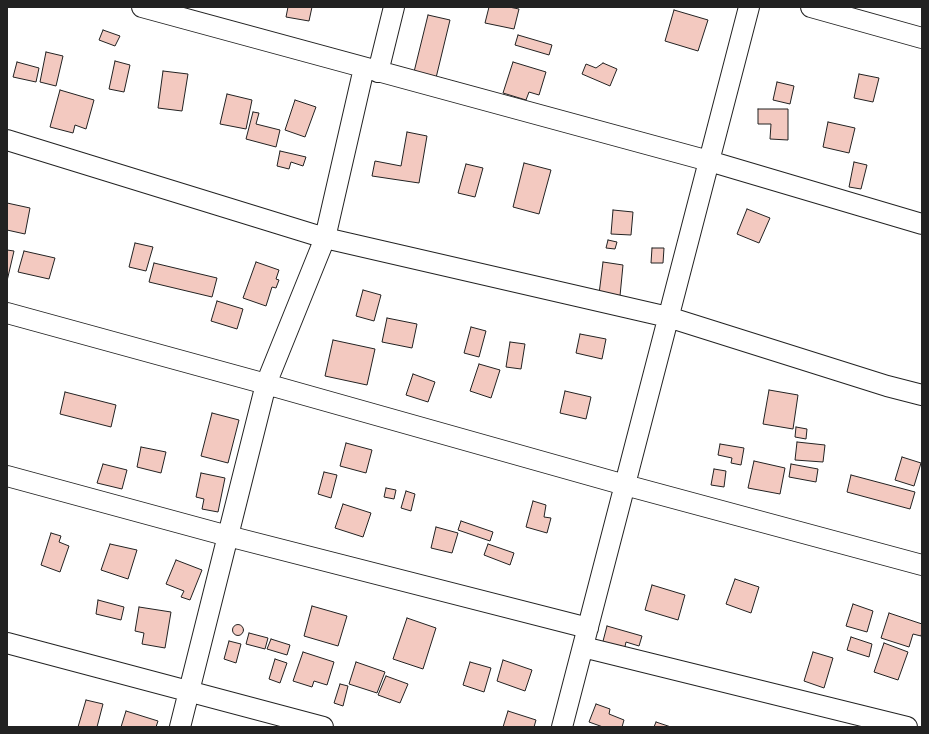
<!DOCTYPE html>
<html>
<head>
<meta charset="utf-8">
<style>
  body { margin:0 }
  #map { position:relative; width:929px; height:734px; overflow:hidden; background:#fff; font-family:"Public Sans",sans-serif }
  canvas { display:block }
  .frame { position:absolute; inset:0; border:8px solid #222; pointer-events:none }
</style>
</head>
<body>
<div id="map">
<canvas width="929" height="734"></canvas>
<div class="frame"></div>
</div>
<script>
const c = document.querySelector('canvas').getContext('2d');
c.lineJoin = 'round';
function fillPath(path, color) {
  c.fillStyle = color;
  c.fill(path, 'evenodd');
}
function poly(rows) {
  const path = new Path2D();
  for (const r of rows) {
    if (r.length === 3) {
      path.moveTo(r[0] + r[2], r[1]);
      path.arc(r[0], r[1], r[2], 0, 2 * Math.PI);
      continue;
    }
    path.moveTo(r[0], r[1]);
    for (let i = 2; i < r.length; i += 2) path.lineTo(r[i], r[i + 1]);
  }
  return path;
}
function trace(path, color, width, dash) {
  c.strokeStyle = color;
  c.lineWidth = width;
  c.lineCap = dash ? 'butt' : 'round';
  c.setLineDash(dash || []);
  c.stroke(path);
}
const building = poly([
  [288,7,312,7,309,21,286,17,288,7],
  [489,7,509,7,519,9,514,29,485,23,489,7],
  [674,10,708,20,698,51,665,41,674,10],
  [428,15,450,20,435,82,413,76,428,15],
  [103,30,120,36,115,46,99,40,103,30],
  [518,35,552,45,549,55,515,45,518,35],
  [46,52,63,56,56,86,40,82,46,52],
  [115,61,130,65,124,92,109,89,115,61],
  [17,62,39,68,36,82,13,77,17,62],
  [513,62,546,72,539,95,529,92,526,100,503,93,513,62],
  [603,63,617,69,610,86,582,74,586,64,596,68,603,63],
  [163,71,188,74,182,111,158,108,163,71],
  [859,74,879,78,873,102,854,98,859,74],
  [777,82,794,86,790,104,773,100,777,82],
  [60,90,94,100,86,129,75,125,73,133,50,127,60,90],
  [227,94,252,100,246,129,220,124,227,94],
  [295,100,316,107,305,137,285,130,295,100],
  [758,109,788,109,788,140,770,139,771,124,758,124,758,109],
  [253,112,259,113,256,124,280,130,276,147,246,139,253,112],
  [828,122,855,128,849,153,823,147,828,122],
  [407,132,427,136,419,183,372,176,375,161,401,166,407,132],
  [280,151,306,157,303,166,291,162,289,169,277,166,280,151],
  [854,162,867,165,861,189,849,187,854,162],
  [524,163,551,170,539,214,513,207,524,163],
  [466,164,483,168,475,197,458,193,466,164],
  [7,203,30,208,25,234,7,230,7,203],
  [747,209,770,218,759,243,737,234,747,209],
  [613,210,633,212,631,235,611,234,613,210],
  [608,240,617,242,615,249,606,248,608,240],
  [135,243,153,247,146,271,129,267,135,243],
  [652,248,664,248,663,263,651,263,652,248],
  [7,250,14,251,7,281,7,250],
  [24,251,55,258,49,279,18,272,24,251],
  [256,262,279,270,276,279,279,280,276,288,272,287,266,306,243,298,256,262],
  [603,262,623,265,620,296,599,294,603,262],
  [154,263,217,278,212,297,149,282,154,263],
  [363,290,381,295,374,321,356,316,363,290],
  [217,301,243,309,237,329,211,321,217,301],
  [387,318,417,324,412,348,382,342,387,318],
  [471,327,486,331,479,357,464,353,471,327],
  [580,334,606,339,602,359,576,353,580,334],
  [333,340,375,349,367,385,325,376,333,340],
  [510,342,525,344,521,369,506,367,510,342],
  [479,364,500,370,491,398,470,391,479,364],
  [413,374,435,382,428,402,406,395,413,374],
  [769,390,798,395,793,429,763,424,769,390],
  [565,391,591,397,586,419,560,413,565,391],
  [65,392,116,405,111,427,60,414,65,392],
  [212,413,239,420,228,463,201,456,212,413],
  [796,427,807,429,806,439,795,437,796,427],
  [797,442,825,445,823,462,795,460,797,442],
  [346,443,372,450,366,473,340,466,346,443],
  [720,444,744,448,741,465,731,463,732,458,718,455,720,444],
  [141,447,166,452,161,473,137,467,141,447],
  [902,457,921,463,914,486,895,480,902,457],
  [754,461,785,468,780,494,748,488,754,461],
  [103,464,127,470,122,489,97,483,103,464],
  [791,464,818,469,816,482,789,477,791,464],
  [714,469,726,471,724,487,711,485,714,469],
  [324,472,337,475,331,498,318,494,324,472],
  [201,473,225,478,218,512,202,509,204,499,196,497,201,473],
  [851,475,915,492,910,509,847,492,851,475],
  [386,488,396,490,394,499,384,497,386,488],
  [406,491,415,494,411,511,401,508,406,491],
  [533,501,546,505,544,517,551,518,547,533,526,527,533,501],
  [343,504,371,513,363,537,335,528,343,504],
  [461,521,493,532,490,541,458,530,461,521],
  [436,527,458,533,452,553,431,548,436,527],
  [51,533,61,536,59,542,69,546,60,572,41,565,51,533],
  [110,544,137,550,128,579,101,570,110,544],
  [488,544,514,553,510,565,484,555,488,544],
  [176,560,202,570,190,600,181,597,184,591,166,584,176,560],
  [735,579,759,587,751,613,726,604,735,579],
  [652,585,685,595,678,620,645,610,652,585],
  [98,600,124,607,121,620,96,614,98,600],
  [853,604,873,611,867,632,846,626,853,604],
  [312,606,347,616,338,646,304,636,312,606],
  [139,607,171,612,165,648,142,644,144,633,135,631,139,607],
  [889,613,922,624,922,632,921,636,913,634,909,647,881,638,889,613],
  [407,618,436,628,423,669,393,659,407,618],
  [238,630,5.5],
  [607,626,642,636,639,646,626,642,624,651,602,645,607,626],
  [249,633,268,638,265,649,246,644,249,633],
  [851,637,872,644,869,657,847,650,851,637],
  [271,639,290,645,287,655,267,649,271,639],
  [229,641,241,644,236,663,224,659,229,641],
  [884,643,908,652,898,680,874,672,884,643],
  [303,652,334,662,327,685,314,681,312,687,293,681,303,652],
  [813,652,833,658,824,688,804,681,813,652],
  [275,659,287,663,280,683,269,679,275,659],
  [503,660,532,670,525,691,497,681,503,660],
  [356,662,385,672,377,693,349,684,356,662],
  [470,662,491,668,484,692,463,685,470,662],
  [386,676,408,684,400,703,378,695,386,676],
  [340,684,348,686,343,706,334,703,340,684],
  [86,700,103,704,97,727,78,727,86,700],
  [596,704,610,709,609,714,624,720,622,727,603,727,589,722,596,704],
  [126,711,158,721,156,727,121,727,126,711],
  [508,711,536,720,534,727,503,727,508,711],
  [656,722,671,727,654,727,656,722]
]);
fillPath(building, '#f3c9c0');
trace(building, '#222', 1);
const minor = poly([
  [142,7,709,161,922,224],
  [811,7,922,38],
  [378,72,394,7],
  [7,140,325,238,668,317,887,386,922,395],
  [7,313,266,384,625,485,922,565],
  [7,476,228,536,588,628],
  [7,643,323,727],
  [583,647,907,727],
  [180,727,266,384,325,238,364,68],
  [562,727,749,7]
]);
trace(minor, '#222', 22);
trace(minor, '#fff', 20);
</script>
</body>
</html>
